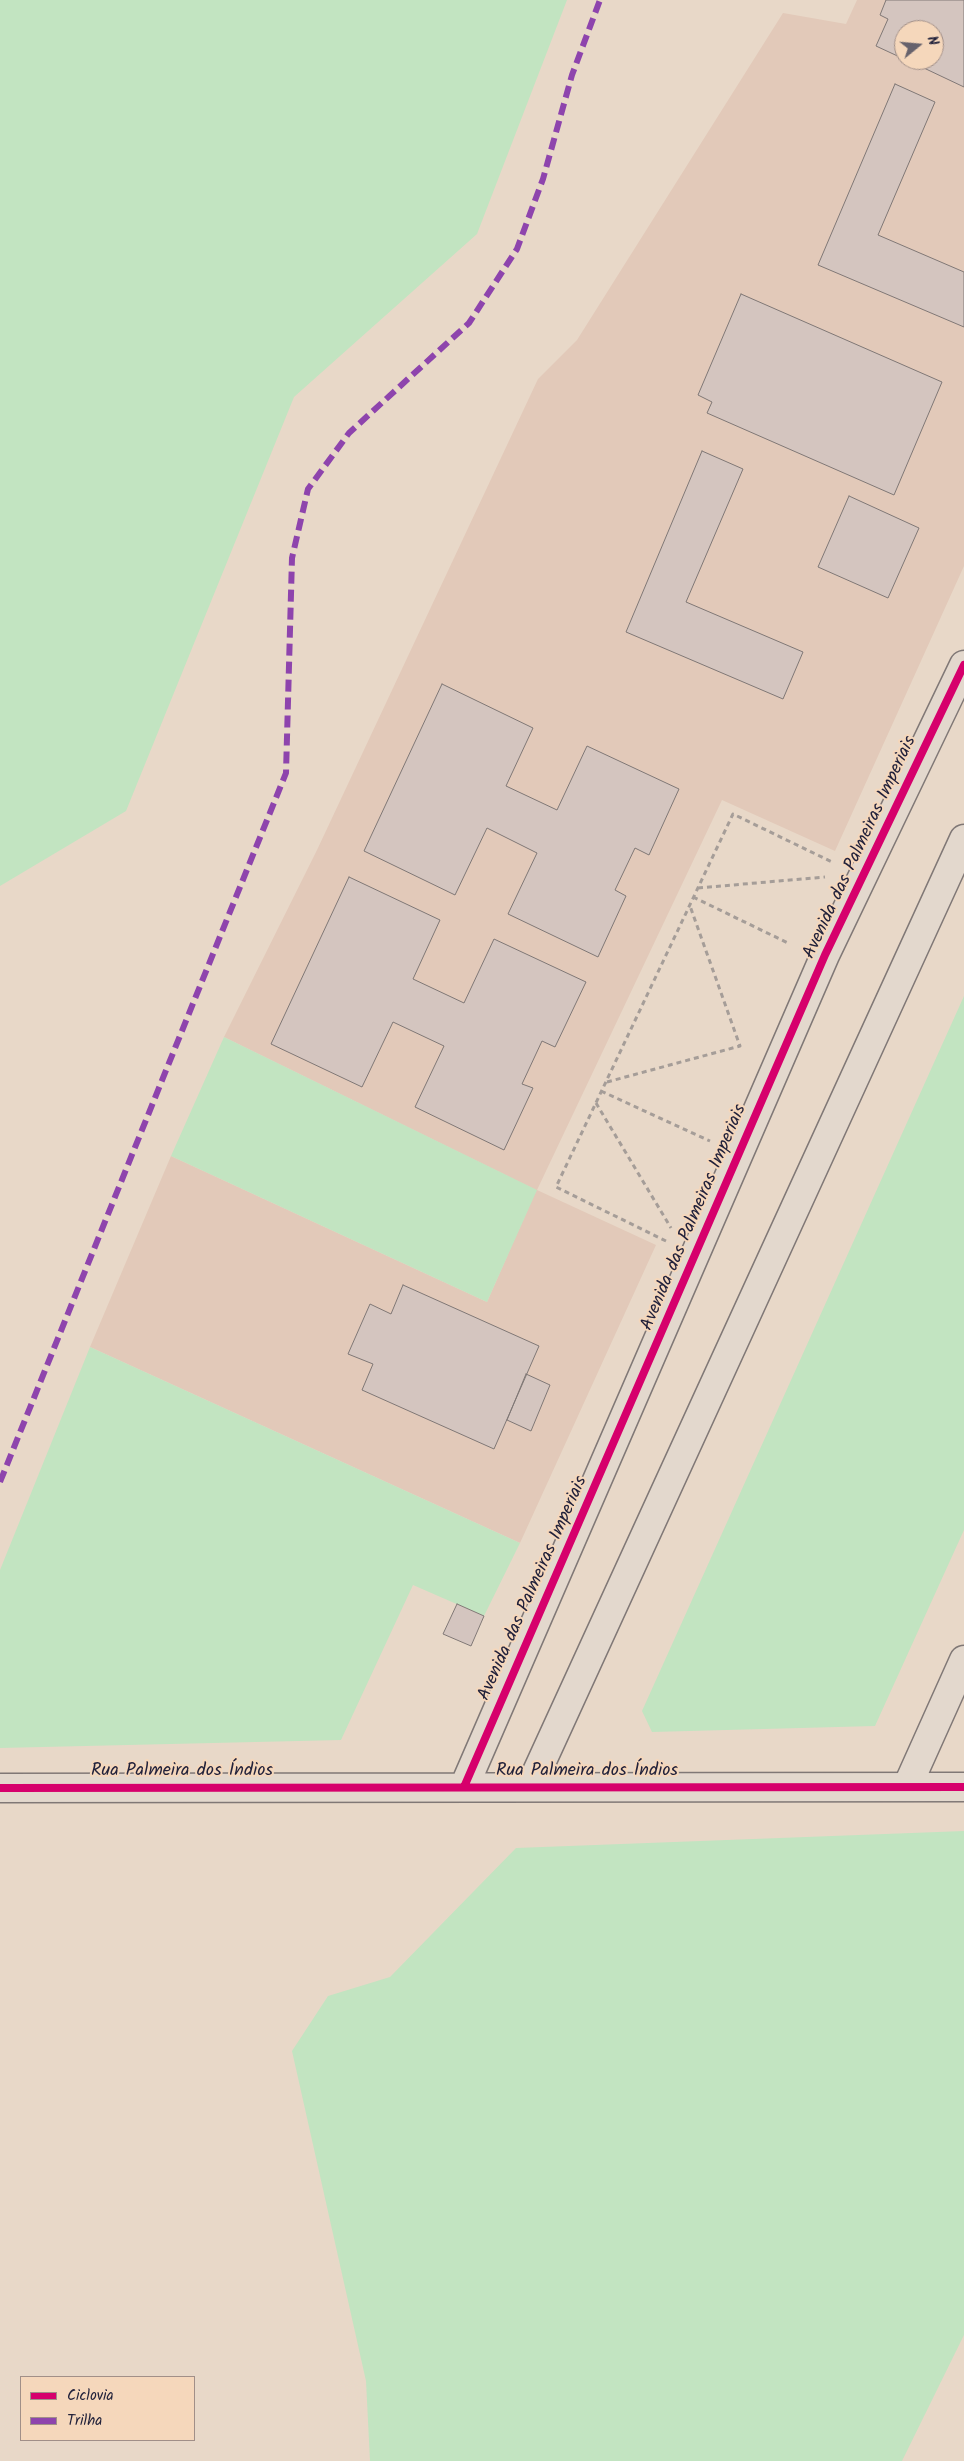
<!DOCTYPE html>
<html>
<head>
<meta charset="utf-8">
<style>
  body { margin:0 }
  #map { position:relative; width:964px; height:2461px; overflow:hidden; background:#e8d8c8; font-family:Kalam,sans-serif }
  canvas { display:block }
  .legend { position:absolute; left:20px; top:2376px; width:175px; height:65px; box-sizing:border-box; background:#f5d7bb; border:1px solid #a18f88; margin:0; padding:6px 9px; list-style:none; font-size:15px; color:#22223b }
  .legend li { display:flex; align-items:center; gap:10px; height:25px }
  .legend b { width:25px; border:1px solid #a18f88 }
  .north { position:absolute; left:894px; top:20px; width:50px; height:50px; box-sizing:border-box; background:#f5d7bb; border:1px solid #a18f88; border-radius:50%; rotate:73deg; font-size:14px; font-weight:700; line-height:20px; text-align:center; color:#22223b }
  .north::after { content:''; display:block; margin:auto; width:18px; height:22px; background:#67626c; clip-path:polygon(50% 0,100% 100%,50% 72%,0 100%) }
</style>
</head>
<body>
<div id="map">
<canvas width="964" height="2461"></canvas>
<ul class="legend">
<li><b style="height:6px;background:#d6006c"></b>Ciclovia</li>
<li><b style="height:6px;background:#8e44ad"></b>Trilha</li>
</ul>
<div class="north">N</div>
</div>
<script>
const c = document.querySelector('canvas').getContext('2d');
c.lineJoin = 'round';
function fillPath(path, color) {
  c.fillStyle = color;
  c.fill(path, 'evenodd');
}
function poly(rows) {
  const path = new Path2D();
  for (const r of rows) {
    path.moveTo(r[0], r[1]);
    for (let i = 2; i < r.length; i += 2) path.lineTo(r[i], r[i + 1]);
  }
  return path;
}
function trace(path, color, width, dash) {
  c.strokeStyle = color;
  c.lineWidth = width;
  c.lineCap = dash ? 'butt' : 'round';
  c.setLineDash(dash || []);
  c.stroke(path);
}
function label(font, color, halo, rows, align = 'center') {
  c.font = font + ' Kalam,sans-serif';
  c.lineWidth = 4;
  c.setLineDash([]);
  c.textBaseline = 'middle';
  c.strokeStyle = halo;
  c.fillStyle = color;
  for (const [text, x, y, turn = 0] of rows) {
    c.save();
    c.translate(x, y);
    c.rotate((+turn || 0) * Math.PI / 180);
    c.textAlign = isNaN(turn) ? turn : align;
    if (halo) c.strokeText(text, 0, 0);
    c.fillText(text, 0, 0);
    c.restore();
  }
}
fillPath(poly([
  [857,0,964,0,964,566,835,851,722,800,537,1190,656,1245,520,1543,90,1347,171,1156,487,1302,536,1190,224,1037,317,850,538,379,577,340,783,13,846,24],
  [904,30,934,30,934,60,904,60]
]), '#e2c9b9');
fillPath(poly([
  [0,0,567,0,477,234,294,397,126,811,0,886],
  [964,996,964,1530,875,1726,652,1732,642,1711],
  [224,1037,537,1190,487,1302,171,1156],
  [90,1347,520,1543,484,1616,413,1585,341,1740,0,1748,0,1570],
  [964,1831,964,2335,902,2461,370,2461,366,2381,292,2051,328,1996,390,1977,516,1848]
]), '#c2e4c1');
const building = poly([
  [886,0,964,0,964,87,907,60,934,60,934,30,904,30,904,59,876,46,888,19,880,15,886,0],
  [895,84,935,102,878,235,964,272,964,327,818,265,895,84],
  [741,294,942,382,894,495,707,413,712,402,698,395,741,294],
  [702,451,743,469,686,602,803,652,783,699,626,632,702,451],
  [849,496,919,528,888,598,818,567,849,496],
  [442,684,533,728,506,786,557,810,587,746,679,789,649,855,635,848,615,890,626,896,598,957,508,914,537,853,487,828,455,895,364,851,442,684],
  [349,877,440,920,413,979,464,1003,494,939,586,982,555,1047,542,1041,522,1084,533,1088,504,1150,415,1107,444,1046,393,1022,362,1087,271,1044,349,877],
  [403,1285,539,1346,494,1449,362,1390,373,1364,348,1354,370,1304,391,1314,403,1285],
  [526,1374,550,1385,531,1431,507,1420,526,1374],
  [457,1604,484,1616,471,1646,443,1634,457,1604]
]);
fillPath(building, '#d4c5bf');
trace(building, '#807876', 1);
const street = poly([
  [464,1787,825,955,964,665],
  [530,1787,964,839],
  [907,1787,964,1660],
  [0,1788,964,1787]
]);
trace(street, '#807876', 31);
trace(poly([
  [698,888,825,877],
  [693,897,788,943],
  [607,1082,740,1046,690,906],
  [601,1091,710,1141],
  [596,1103,671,1228],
  [666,1241,556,1187,733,814,832,862]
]), '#a59d98', 3, [5, 4]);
trace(street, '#e3d8cd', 28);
trace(poly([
  [0,1482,286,773,292,558,308,489,349,433,469,323,517,249,543,179,572,75,600,0]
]), '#8e44ad', 6, [12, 6]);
trace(poly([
  [464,1787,825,955,964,665],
  [0,1788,964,1787]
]), '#d6006c', 8);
label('18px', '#22223b', '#f5d7bb', [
  ["Avenida das Palmeiras Imperiais",861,848,-65],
  ["Avenida das Palmeiras Imperiais",695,1218,-67],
  ["Avenida das Palmeiras Imperiais",534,1589,-66],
  ["Rua Palmeira dos Índios",182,1772],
  ["Rua Palmeira dos Índios",587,1772]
]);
</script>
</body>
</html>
